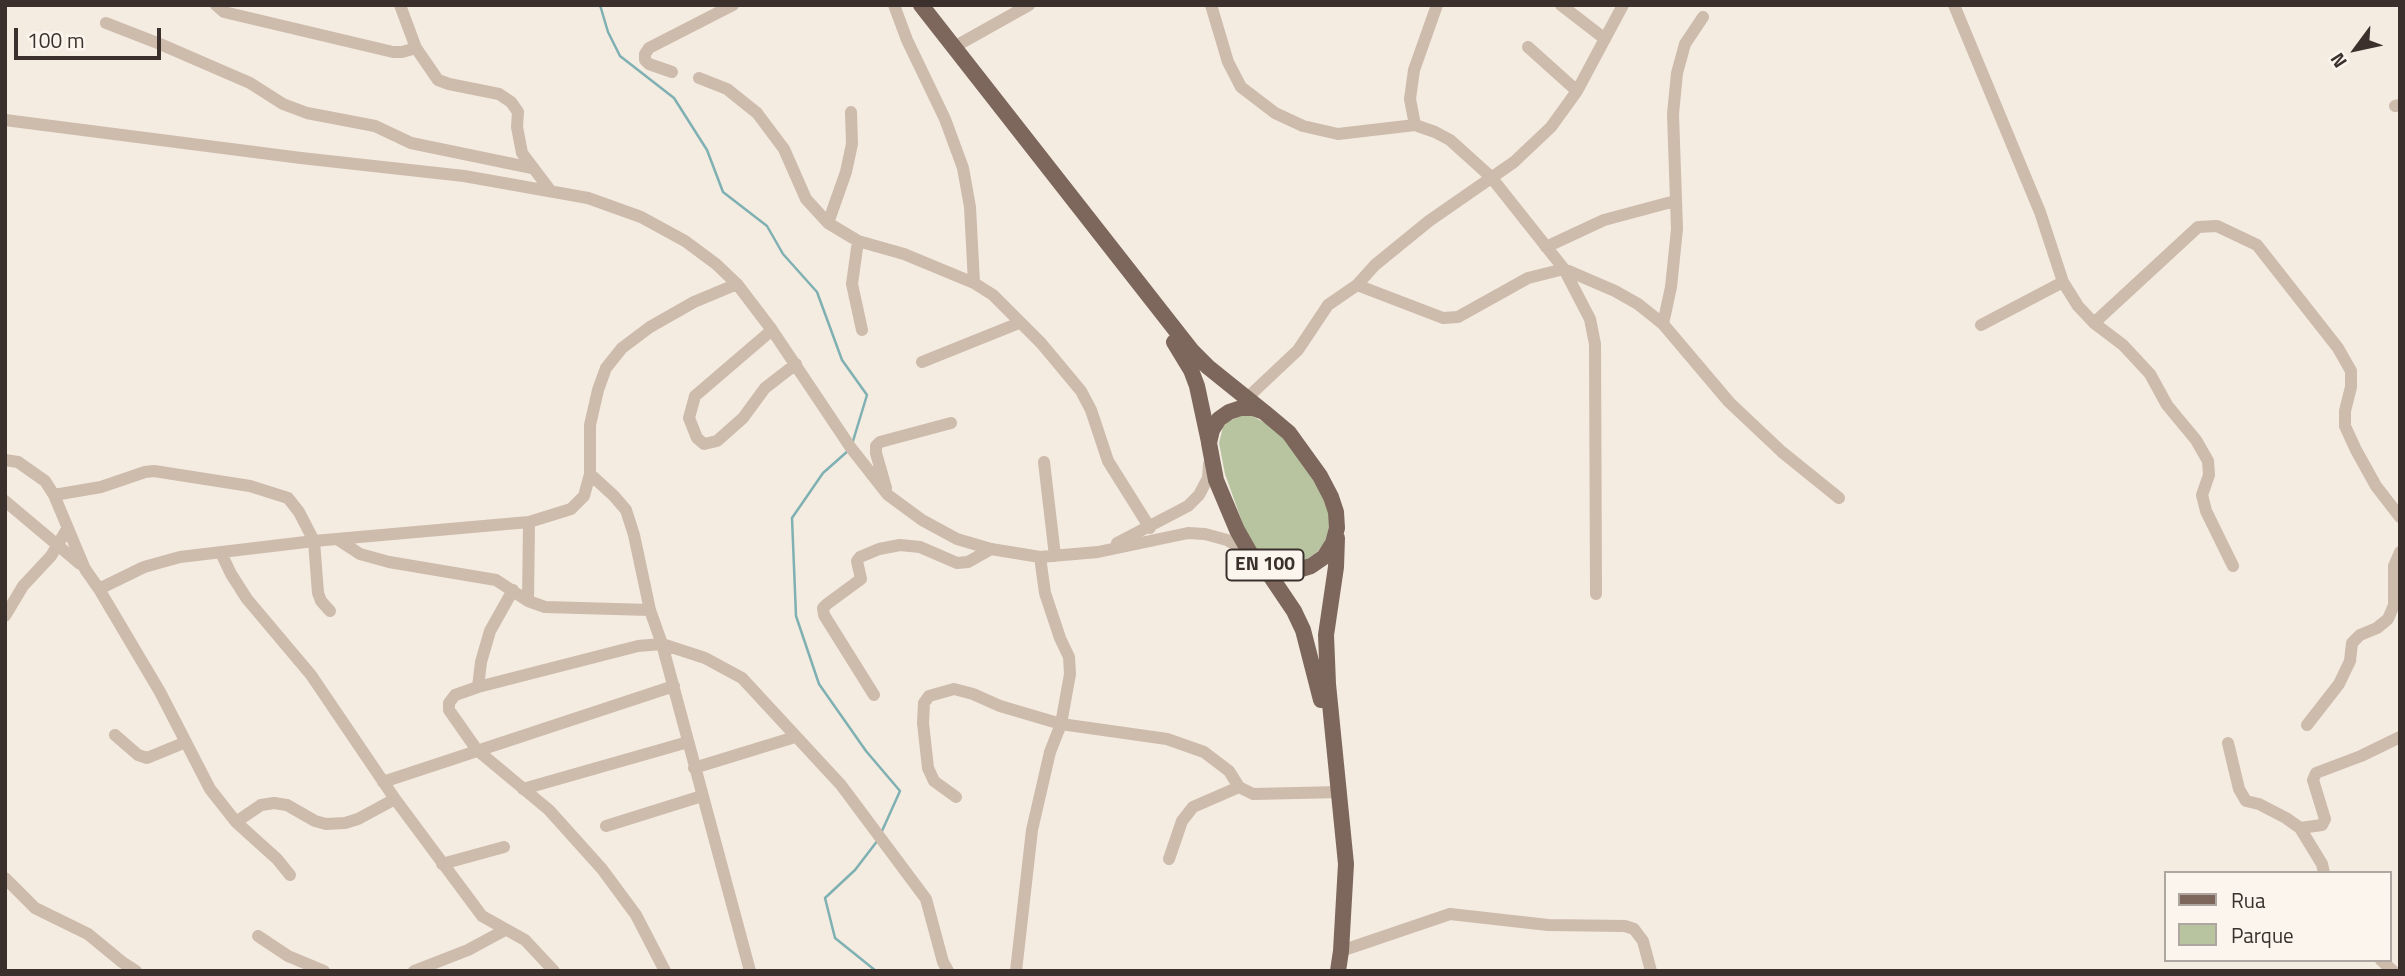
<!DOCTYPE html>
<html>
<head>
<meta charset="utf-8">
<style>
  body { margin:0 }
  #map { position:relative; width:2405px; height:976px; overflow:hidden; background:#f4ebe1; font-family:"Titillium Web",sans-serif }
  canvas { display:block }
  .frame { position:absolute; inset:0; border:7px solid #3b302b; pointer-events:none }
  .legend { position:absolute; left:2164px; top:871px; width:228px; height:91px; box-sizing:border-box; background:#fbf5ee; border:2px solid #aea6a0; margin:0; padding:9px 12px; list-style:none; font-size:21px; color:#3b302b }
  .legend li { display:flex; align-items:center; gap:14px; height:35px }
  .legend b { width:35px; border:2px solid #aea6a0 }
  .north { position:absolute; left:2321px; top:14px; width:70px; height:70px; -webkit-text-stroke:5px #fbf5ee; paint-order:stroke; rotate:237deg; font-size:19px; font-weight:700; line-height:28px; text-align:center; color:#3b302b }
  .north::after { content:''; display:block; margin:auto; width:24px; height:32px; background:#3b302b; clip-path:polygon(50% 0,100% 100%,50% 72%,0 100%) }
  .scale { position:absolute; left:14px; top:28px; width:147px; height:32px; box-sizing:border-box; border:4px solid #3b302b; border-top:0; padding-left:9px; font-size:21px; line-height:24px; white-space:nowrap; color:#3b302b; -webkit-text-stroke:5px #fbf5ee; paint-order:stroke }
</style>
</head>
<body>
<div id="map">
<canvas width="2405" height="976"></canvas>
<div class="frame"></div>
<ul class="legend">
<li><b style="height:9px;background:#7d675c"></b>Rua</li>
<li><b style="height:19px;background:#b8c4a0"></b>Parque</li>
</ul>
<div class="north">N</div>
<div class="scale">100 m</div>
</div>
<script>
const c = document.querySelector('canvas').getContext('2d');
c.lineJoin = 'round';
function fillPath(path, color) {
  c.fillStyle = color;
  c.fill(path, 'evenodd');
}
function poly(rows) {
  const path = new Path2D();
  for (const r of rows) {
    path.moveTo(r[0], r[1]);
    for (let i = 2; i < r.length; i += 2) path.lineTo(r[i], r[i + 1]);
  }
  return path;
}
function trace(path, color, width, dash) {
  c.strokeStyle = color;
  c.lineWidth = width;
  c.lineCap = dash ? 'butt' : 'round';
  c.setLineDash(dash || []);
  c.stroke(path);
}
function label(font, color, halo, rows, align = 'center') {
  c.font = font + ' "Titillium Web",sans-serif';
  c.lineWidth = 5;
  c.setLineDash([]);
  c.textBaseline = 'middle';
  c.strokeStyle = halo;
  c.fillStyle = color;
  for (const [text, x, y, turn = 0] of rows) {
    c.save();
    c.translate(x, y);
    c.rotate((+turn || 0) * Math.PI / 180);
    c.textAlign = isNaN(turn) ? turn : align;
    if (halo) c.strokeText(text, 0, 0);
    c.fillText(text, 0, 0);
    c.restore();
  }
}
fillPath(poly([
  [1244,415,1252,416,1271,426,1284,437,1306,467,1326,503,1330,516,1330,529,1325,542,1317,552,1305,560,1292,563,1279,563,1266,558,1256,549,1245,530,1225,474,1219,443,1223,427,1229,421]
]), '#b8c4a0');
trace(poly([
  [600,5,608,32,620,56,674,98,707,150,723,192,767,226,783,254,817,292,842,360,867,395,853,441],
  [849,450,823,473,792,518,796,616,819,684,866,751,900,791,882,831],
  [876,971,835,938,825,898,855,870,878,840]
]), '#7fb0b2', 2.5);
trace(poly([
  [216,5,224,12,393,52,402,52,416,48],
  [400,5,416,48,438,80,449,84,499,94,511,102,518,112,517,127,522,153,550,190],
  [894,5,907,40,945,119,963,168,970,207,974,283],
  [1211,5,1228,62,1241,87,1275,113,1303,126,1338,134,1415,125,1435,132,1450,140,1491,177,1564,269,1590,319,1595,344,1596,594],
  [1561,5,1605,39],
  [1954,5,2040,212,2063,282,2078,306,2094,323,2123,345,2150,374,2167,405,2196,440,2208,461,2209,475,2202,495,2206,511,2233,566],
  [106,23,160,44,250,83,283,104,307,113,375,126,411,143,532,168],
  [954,47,1029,5],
  [1528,47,1577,91],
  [672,72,649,64,645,60,645,54,649,48,733,5],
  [699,78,727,89,757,113,784,149,806,199,828,223,858,241,904,254,974,283,993,295,1041,343,1081,391,1091,410,1108,461,1150,528],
  [2395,106,2400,105],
  [5,120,301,158,464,176,588,198,641,217,685,241,716,264,737,284,772,330,851,448,888,495,922,520,957,539,991,549,1040,557,1098,552,1188,533,1205,534,1227,540,1250,553],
  [1415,125,1410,99,1414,70,1437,5],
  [828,223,846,172,852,144,851,112],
  [858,241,852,284,862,330],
  [1546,247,1604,220,1675,201],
  [1357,285,1443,318,1458,317,1528,278,1564,269,1615,291,1638,304,1663,324,1729,402,1782,452,1839,498],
  [2094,323,2198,227,2217,226,2257,245,2338,348,2351,371,2351,387,2345,411,2345,426,2356,450,2376,486,2400,517],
  [1663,324,1671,287,1677,229,1673,114,1677,73,1685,44,1703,17],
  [1981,325,2063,282],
  [772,330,695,396,689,418,697,438,704,444,717,441,743,418,765,388,796,364],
  [922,362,1019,323],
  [1246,399,1298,350,1328,305,1357,285,1375,265,1429,221,1514,162,1551,127,1577,91,1623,5],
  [5,460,18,462,45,481,54,495,85,569,99,589,160,692,210,789,236,822,277,859,290,875],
  [1044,462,1055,556],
  [590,474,614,496,626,510,634,535,650,610,662,644,750,971],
  [886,488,876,453,876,446,880,442,951,423],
  [54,495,101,487,145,472,154,471,250,486,288,498,299,512,314,541,318,593,321,601,330,611],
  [5,501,80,564],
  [337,539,360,554,389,562,496,580,528,601,545,607,650,610],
  [1117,543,1188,506,1199,495,1208,478,1209,464],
  [221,553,231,574,247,599,311,675,395,799,482,916,525,940,554,971],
  [99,589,144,567,180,557,314,541,529,522,571,509,584,496,590,474,590,425,598,390,606,368,622,348,650,327,694,302,737,284],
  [528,601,529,522],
  [5,616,23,586,51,556,67,529],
  [478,687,481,662,490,631,513,590],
  [874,695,824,615,823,608,827,604,861,579,857,561,860,557,879,549,900,545,920,547,957,563,968,562,991,549],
  [2307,725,2339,684,2350,661,2352,643,2360,635,2377,628,2388,619,2394,605,2394,566,2400,552],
  [115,735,138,755,147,758,186,742],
  [2228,743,2239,789,2246,801,2259,804,2286,818,2300,828,2322,864,2324,873],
  [694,768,795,737],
  [383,782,674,686],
  [523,789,688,742],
  [956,797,934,781,928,768,923,723,924,703,929,696,954,689,973,694,1000,706,1061,724,1167,739,1204,752,1229,771,1239,787,1253,794,1340,792],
  [236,822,261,805,274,803,287,805,315,821,326,824,345,823,358,819,395,799],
  [606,826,702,796],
  [2300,828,2322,825,2325,819,2313,780,2316,773,2361,756,2400,737],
  [1169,859,1182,821,1193,807,1239,787],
  [442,864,504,847],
  [5,878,35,908,88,934,122,962,136,971],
  [258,936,288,956,324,971],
  [1341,951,1450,914,1548,925,1625,926,1634,929,1643,941,1651,971],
  [2381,960,2393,971],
  [414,971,468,950,505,930],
  [665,971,636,915,602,869,549,810,477,750,449,710,449,703,455,695,478,687,638,646,662,644,705,658,742,678,841,785,926,899,943,962,948,971],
  [1016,971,1032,830,1050,752,1061,724,1070,674,1069,657,1060,638,1045,593,1040,557]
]), '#cdbbac', 12);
trace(poly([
  [921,5,1192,351,1208,367,1264,412],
  [1174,342,1191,370,1197,386,1209,442],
  [1241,408,1253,408,1264,412,1289,433,1320,476,1331,497,1336,512,1337,528,1333,543,1324,557,1311,566,1295,571,1278,570,1263,564,1250,553,1237,530,1216,480,1209,443,1212,430,1219,419,1229,412,1241,408],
  [1337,538,1336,567,1326,635,1328,684,1346,864,1341,951,1338,971],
  [1263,565,1294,611,1303,630,1321,700]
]), '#7d675c', 16);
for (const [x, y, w] of [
  [1265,565,77]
]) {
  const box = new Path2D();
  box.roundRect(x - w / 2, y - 15.5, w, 31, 5);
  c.fillStyle = '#fbf5ee';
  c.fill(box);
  trace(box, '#3b302b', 2);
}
label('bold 19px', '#3b302b', null, [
  ["EN 100",1265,565]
]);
</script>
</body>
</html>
